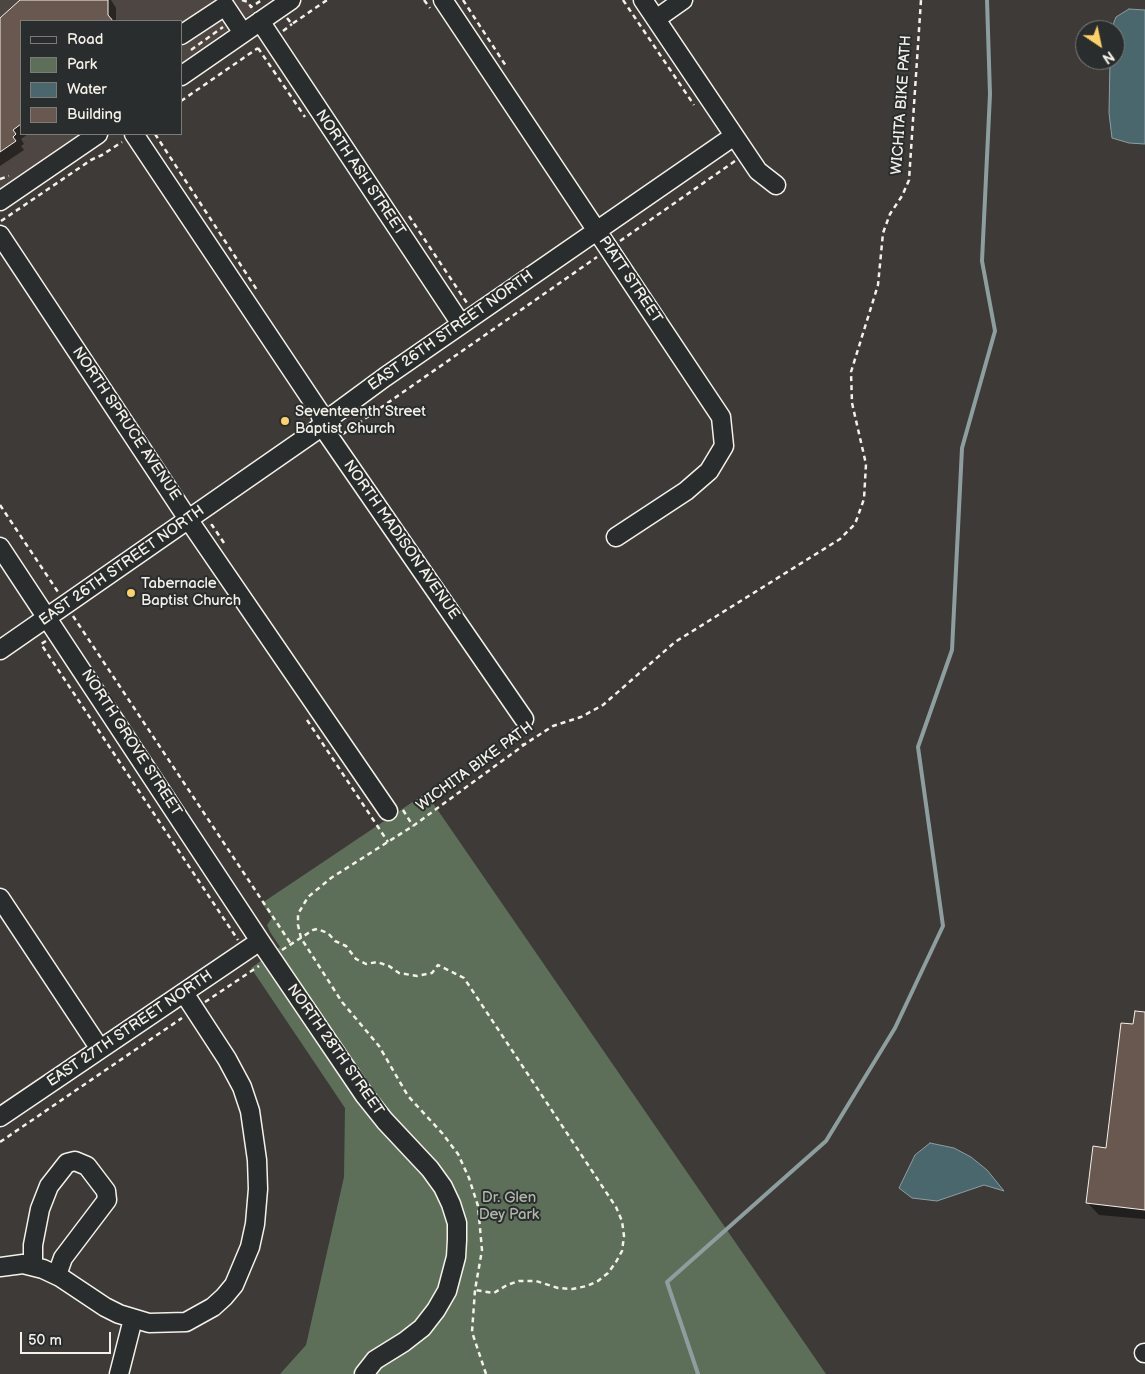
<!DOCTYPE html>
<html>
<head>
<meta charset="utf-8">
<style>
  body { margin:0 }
  #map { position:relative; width:1145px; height:1374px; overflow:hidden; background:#3d3a38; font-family:"Balsamiq Sans",sans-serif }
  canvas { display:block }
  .legend { position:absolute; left:20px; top:20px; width:162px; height:115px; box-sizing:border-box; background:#2a2d2e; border:1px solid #7b7b78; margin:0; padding:6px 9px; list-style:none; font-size:15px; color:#f4f1e8 }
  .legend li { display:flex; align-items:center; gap:10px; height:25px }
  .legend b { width:25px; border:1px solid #7b7b78 }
  .north { position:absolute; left:1075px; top:20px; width:50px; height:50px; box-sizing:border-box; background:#2a2d2e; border:1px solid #7b7b78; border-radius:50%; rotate:146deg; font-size:14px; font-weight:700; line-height:20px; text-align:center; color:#f4f1e8 }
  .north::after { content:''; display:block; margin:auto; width:18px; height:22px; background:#ffd166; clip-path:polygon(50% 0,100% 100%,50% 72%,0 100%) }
  .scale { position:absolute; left:20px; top:1332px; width:91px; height:22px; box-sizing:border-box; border:2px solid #f4f1e8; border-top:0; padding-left:6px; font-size:15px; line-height:18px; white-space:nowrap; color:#f4f1e8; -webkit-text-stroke:4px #2a2d2e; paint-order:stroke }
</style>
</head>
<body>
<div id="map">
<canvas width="1145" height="1374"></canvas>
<ul class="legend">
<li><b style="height:6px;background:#2a2d2e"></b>Road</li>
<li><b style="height:14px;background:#5d6f59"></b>Park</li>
<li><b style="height:14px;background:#4a676e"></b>Water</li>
<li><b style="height:14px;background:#685850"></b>Building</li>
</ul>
<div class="north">N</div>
<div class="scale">50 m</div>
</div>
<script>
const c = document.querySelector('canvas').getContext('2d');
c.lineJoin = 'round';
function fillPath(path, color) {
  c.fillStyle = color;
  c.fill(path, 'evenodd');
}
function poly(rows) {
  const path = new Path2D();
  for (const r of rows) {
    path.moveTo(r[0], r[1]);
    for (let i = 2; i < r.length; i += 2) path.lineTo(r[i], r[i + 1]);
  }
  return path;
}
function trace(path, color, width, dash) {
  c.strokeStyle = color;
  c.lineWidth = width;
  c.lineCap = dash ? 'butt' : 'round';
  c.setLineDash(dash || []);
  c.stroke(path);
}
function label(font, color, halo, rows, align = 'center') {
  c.font = font + ' "Balsamiq Sans",sans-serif';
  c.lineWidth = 4;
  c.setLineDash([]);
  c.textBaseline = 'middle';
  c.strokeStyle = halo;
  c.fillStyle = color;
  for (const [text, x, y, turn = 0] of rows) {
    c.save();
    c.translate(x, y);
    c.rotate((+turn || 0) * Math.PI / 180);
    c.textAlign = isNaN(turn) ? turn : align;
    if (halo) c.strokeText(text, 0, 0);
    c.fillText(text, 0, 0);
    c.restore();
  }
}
fillPath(poly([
  [0,0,247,0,255,11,181,63,181,21,21,21,21,134,79,134,0,189]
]), '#4d4642');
fillPath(poly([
  [426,793,826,1374,280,1374,306,1345,344,1177,345,1108,251,968,280,947,270,932,267,925,272,918,262,903]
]), '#5d6f59');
const water = poly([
  [1129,9,1145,10,1145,144,1129,143,1112,138,1109,113,1110,60,1115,60,1115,30,1111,30,1116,17,1129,9],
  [930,1143,954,1148,971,1157,987,1170,1004,1191,984,1185,937,1201,912,1198,899,1188,915,1155,930,1143]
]);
fillPath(water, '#4a676e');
trace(water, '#8e9e9f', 1);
fillPath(poly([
  [22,0,111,0,116,8,116,21,21,21,21,134,28,134,21,139,24,144,21,146,24,150,0,166,0,20],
  [1145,1013,1145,1219,1099,1215,1088,1203,1107,1149,1134,1025]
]), '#0007');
trace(poly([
  [698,1374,667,1282,826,1141,895,1028,943,926,918,747,952,650,962,448,995,331,982,261,990,94,987,0]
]), '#8e9e9f', 4);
const building = poly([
  [20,0,108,0,108,15,113,21,21,21,21,124,13,130,16,134,13,137,16,141,0,152,0,18,20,0],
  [1135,1011,1145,1012,1145,1210,1086,1203,1093,1146,1106,1148,1121,1023,1133,1024,1135,1011]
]);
fillPath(building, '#685850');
trace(building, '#f4f1e8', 1);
const minor = poly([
  [443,0,721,417,724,446,709,471,686,491,616,537],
  [643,0,758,171,776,185],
  [656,19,683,0],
  [260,21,461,324],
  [181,35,225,6,243,33],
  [181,76,291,0],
  [134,134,319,411,326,432,524,719],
  [0,201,98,134],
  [0,235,188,519,388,811],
  [0,547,260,941,365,1096,385,1121,430,1169,443,1187,451,1204,457,1223,457,1240,456,1257,447,1291,436,1310,422,1328,404,1342,375,1360,364,1374],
  [0,650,314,432,336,413,385,377,734,136],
  [0,898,100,1049],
  [0,1117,260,941],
  [33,1266,33,1245,40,1209,49,1186,67,1163,75,1161,87,1166,106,1191,107,1200,63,1258,57,1275],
  [0,1267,23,1264,43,1269,60,1277,105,1307,119,1314,149,1323,186,1322,213,1307,224,1297,234,1285,250,1247,255,1224,258,1189,257,1160,250,1111,242,1087,227,1059,184,993],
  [1144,1353,1145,1353],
  [119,1374,133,1319]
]);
trace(minor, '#f4f1e8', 21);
trace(poly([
  [242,0,248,2,251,7,262,0],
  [424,0,430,8],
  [463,0,506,66],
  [623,0,694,105],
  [287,18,292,24,327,0],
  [283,31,292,24],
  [258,48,305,117],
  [191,50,223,27],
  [181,101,258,48],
  [155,134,257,290],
  [0,179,9,176],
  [409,216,467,303],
  [1,221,91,160,102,155,122,142],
  [620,241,735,161],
  [343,434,597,257],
  [0,505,58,592],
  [211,526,212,525,226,546],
  [73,616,291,944],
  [46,641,41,644,238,940],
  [307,720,388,842],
  [512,729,523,745],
  [403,810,413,826],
  [282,950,313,930,317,929,328,933,335,941,346,946,356,959,366,964,377,962,389,966,399,973,417,976,432,973,438,965,464,978,616,1207,622,1221,624,1236,622,1251,616,1262,608,1273,598,1281,587,1286,572,1289,558,1288,536,1281,519,1281,507,1285,494,1293,475,1290],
  [205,1002,259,966],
  [0,1142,182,1018],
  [486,1374,472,1332,475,1290,482,1250,478,1206,469,1178,458,1154,442,1133,408,1096,379,1046,342,1002,301,938,298,925,298,914,308,897,331,878,413,826,528,742,553,726,581,717,603,705,675,642,840,539,855,524,864,499,866,464,852,403,851,372,878,285,883,233,890,214,902,196,909,180,921,0]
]), '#f4f1e8', 2.5, [5, 4]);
trace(minor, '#2a2d2e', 18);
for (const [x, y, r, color] of [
  [285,421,5,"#ffd166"],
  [131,593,5,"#ffd166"]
]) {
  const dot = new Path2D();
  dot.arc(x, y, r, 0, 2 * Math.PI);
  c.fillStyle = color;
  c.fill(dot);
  trace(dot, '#2a2d2e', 2);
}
label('15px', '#f4f1e8', '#2a2d2e', [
  ["WICHITA BIKE PATH",902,105,-86],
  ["NORTH ASH STREET",360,173,56],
  ["PIATT STREET",630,280,56],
  ["EAST 26TH STREET NORTH",451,331,-35],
  ["NORTH SPRUCE AVENUE",126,424,56],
  ["NORTH MADISON AVENUE",401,540,55],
  ["EAST 26TH STREET NORTH",122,566,-35],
  ["NORTH GROVE STREET",131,743,57],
  ["WICHITA BIKE PATH",475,767,-36],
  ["EAST 27TH STREET NORTH",130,1029,-34],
  ["NORTH 28TH STREET",335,1050,55]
]);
label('15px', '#f4f1e8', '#2a2d2e', [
  ["Seventeenth Street",295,412],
  ["Baptist Church",295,429],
  ["Tabernacle",141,584],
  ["Baptist Church",141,601]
], 'left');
label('15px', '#b0b6a8', '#2a2d2e', [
  ["Dr. Glen",509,1198],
  ["Dey Park",509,1215]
]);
</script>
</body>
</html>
